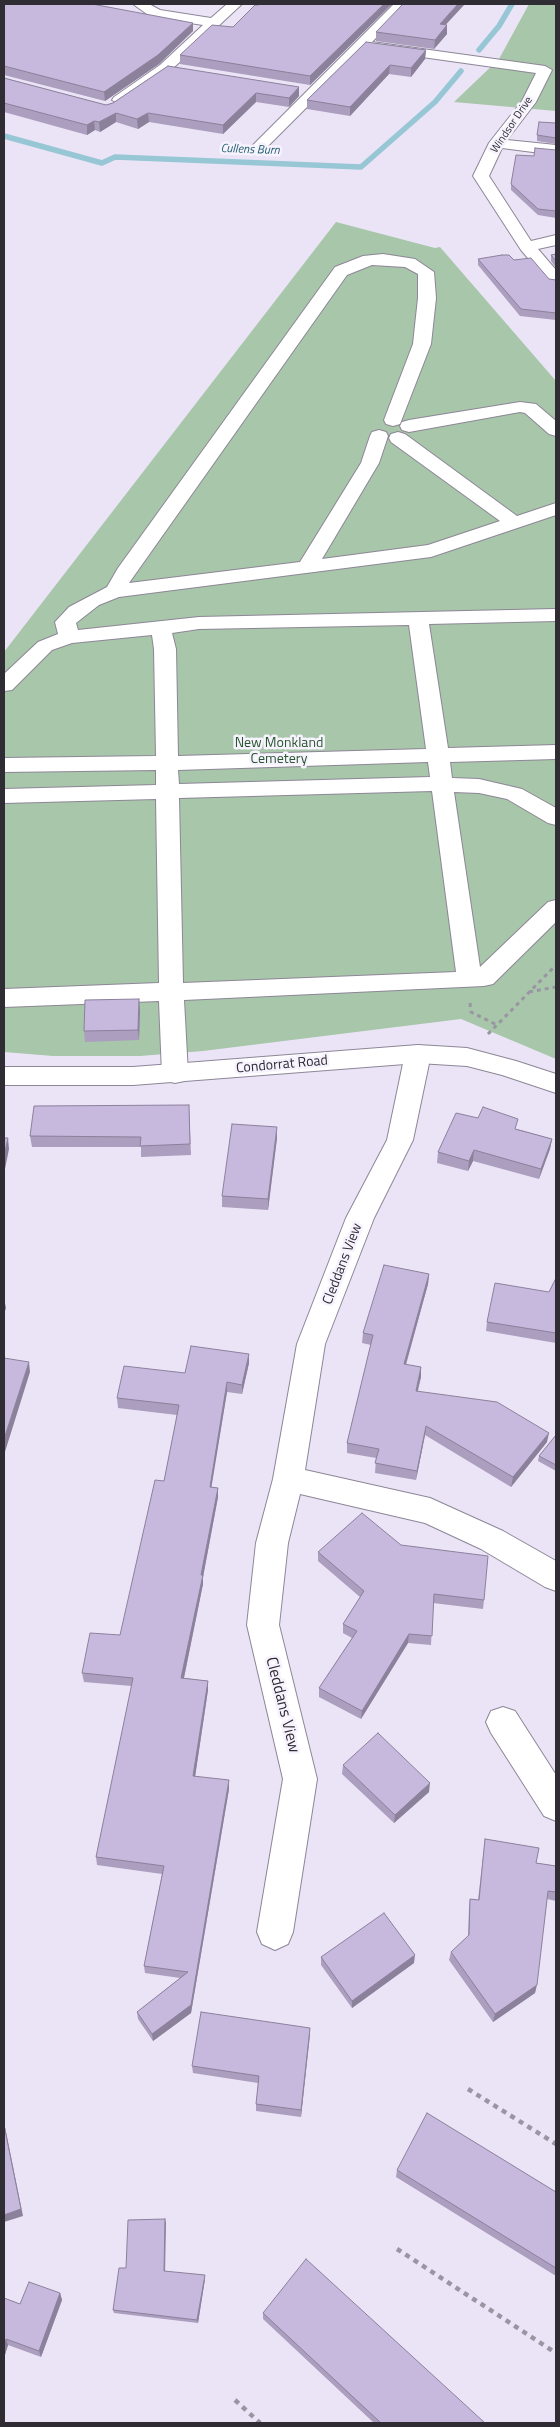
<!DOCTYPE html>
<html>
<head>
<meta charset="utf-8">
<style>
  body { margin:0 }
  #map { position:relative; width:560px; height:2427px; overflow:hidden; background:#ebe4f7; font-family:"Titillium Web",sans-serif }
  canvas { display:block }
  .frame { position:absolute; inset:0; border:5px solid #2f2c33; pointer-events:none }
</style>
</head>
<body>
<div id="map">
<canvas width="560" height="2427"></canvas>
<div class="frame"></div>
</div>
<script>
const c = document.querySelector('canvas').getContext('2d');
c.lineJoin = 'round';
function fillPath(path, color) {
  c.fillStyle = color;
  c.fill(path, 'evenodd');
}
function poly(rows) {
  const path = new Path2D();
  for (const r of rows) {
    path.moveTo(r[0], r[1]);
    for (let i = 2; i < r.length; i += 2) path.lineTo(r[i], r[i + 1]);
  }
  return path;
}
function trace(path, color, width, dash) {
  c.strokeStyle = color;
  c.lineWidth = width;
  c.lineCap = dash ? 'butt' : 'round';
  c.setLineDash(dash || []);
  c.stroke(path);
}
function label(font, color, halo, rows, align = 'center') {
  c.font = font + ' "Titillium Web",sans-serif';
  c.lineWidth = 5;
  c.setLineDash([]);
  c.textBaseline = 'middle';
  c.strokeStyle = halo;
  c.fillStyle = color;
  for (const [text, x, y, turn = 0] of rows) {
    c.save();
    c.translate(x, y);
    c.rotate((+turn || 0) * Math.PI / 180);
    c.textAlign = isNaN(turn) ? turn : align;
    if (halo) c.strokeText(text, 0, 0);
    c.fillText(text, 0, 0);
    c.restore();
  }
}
fillPath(poly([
  [529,4,556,4,556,111,454,102,499,59],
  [336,222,435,248,440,247,556,381,556,1059,461,1019,203,1051,140,1056,53,1056,4,1052,4,652]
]), '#a8c6a9');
trace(poly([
  [479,50,499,26,512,4],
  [4,136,102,163,115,157,361,167,435,102,461,71]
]), '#97c6d5', 5.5);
const minor = poly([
  [133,4,149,4,160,10,211,18,227,4,242,4,170,71,124,103,119,104,112,100,114,97,160,65,203,25,151,17,133,4],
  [394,4,409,4,372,42,545,66,552,70,536,102,507,140,556,145,556,155,502,148,489,176,531,241,556,235,556,245,538,249,556,270,556,285,550,284,521,250,473,176,489,143,522,101,536,73,365,49,263,151,258,153,250,148,394,4],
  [383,254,415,259,434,272,436,298,431,344,400,424,393,426,386,424,384,420,413,344,418,298,418,274,405,267,372,265,347,275,129,583,300,562,361,463,370,436,372,432,379,430,386,432,388,436,379,463,322,559,428,545,500,521,391,442,389,438,391,434,398,432,405,434,517,516,556,503,556,515,431,557,119,597,99,605,76,623,78,630,199,617,556,609,556,621,429,624,448,748,556,745,556,759,450,762,452,778,479,779,522,789,556,808,556,825,548,823,507,799,479,793,454,792,480,967,548,902,556,900,556,922,493,984,484,986,184,1000,188,1074,184,1081,175,1083,166,1081,162,1074,159,1001,4,1007,4,989,159,983,156,799,4,803,4,789,156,785,156,770,4,772,4,758,156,756,154,649,152,635,72,643,52,650,12,690,4,691,4,674,38,642,58,634,55,622,69,607,107,587,118,568,335,267,363,256,383,254],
  [409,625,426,749,178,756,176,649,172,633,199,629,409,625],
  [428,762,430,777,179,784,178,770,428,762],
  [432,791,456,972,183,983,179,798,432,791],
  [520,402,536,404,556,421,556,436,549,434,525,413,520,412,409,432,402,430,400,426,402,422,409,420,520,402],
  [418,1045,427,1048,431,1054,413,1140,374,1218,325,1344,305,1470,430,1498,503,1531,556,1561,556,1591,545,1587,481,1549,425,1523,300,1494,288,1543,279,1625,317,1779,293,1932,288,1944,275,1950,262,1944,257,1932,283,1779,247,1625,256,1543,273,1479,297,1344,346,1218,387,1140,405,1054,409,1048,418,1045],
  [503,1707,515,1711,556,1775,556,1821,544,1816,491,1733,486,1722,491,1711,503,1707]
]);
const major = poly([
  [418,1045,467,1048,516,1061,556,1074,556,1093,502,1075,467,1066,418,1063,133,1085,4,1085,4,1067,133,1067,418,1045]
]);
trace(minor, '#8d8697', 2);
trace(major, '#8d8697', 2);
trace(poly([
  [529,992,556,987],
  [470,1003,471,1012,497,1025],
  [488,1034,556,965]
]), '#9a95a2', 3, [4, 4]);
trace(poly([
  [468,2089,556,2144],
  [397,2249,556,2353],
  [235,2400,260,2423]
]), '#9a95a2', 4.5, [5, 5]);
fillPath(minor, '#fff');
fillPath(major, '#fff');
fillPath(poly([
  [4,4,193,23,193,31,159,64,105,101,4,75,4,76],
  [260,4,392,4,310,85,180,64,180,55,233,27],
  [447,25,447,34,434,49,376,41,376,32],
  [366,42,426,50,425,59,411,77,389,74,350,116,307,109,307,100],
  [168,66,299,96,289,107,256,102,223,134,149,122,138,129,116,122,100,132,95,130,87,135,4,112,4,78,106,105,113,103],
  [556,123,556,144,537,141,537,135],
  [556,150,556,218,538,215,511,190,511,184,534,156],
  [556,254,556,268,551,261,551,255],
  [478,259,514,260,549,279,556,280,556,320,520,316,478,265],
  [140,1010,139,1040,85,1042,84,1031],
  [189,1105,191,1155,141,1157,141,1147,32,1147,30,1136],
  [517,1129,552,1139,550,1149,539,1179,473,1161,468,1171,437,1163,438,1152],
  [277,1138,268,1210,222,1207,222,1196],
  [429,1274,428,1284,406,1365,421,1367,421,1377,418,1391,547,1442,511,1487,425,1435,416,1480,375,1473,376,1458,347,1453,347,1443,371,1345,362,1343,363,1333],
  [556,1278,556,1343,486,1331,487,1322,549,1292],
  [249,1363,242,1394,227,1392,211,1487,218,1488,218,1497,203,1577,203,1584,184,1678,208,1681,208,1690,195,1776,229,1789,191,2013,153,2041,138,2019,137,2012,180,1978,145,1973,144,1966,162,1874,97,1865,96,1857,132,1686,84,1682,82,1673,120,1635,164,1481,177,1415,118,1408,117,1398,185,1373],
  [556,1435,556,1471,538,1461,539,1456],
  [401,1545,484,1600,483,1609,433,1603,431,1645,408,1643,361,1719,319,1697,319,1688,352,1638,343,1633,343,1624,360,1597,318,1561,318,1552],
  [343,1765,429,1792,394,1823,342,1774],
  [485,1839,536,1863,556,1866,556,1901,547,1899,535,1993,493,2022,449,1960,451,1952,468,1936,469,1907,470,1899,478,1900],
  [321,1957,414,1963,352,2008,321,1965],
  [310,2028,301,2117,256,2111,256,2104,258,2083,193,2073,192,2066],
  [397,2170,556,2192,556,2276,396,2177],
  [165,2219,165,2271,205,2279,198,2323,114,2313,113,2310,126,2268],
  [60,2293,62,2300,41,2357,8,2345,4,2358,4,2298,20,2304],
  [263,2313,485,2423,374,2423,263,2319]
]), '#ab9ebe');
fillPath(poly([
  [384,4,392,4,310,85,310,76],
  [458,4,465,4,439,32,440,24],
  [193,23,193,31,159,64,105,101,104,92],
  [447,25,447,34,434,49,435,40],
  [426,50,425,59,411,77,411,68],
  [390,65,389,74,350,116,350,107],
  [299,87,299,96,289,107,289,98],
  [256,93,256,102,223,134,223,125],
  [116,113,116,122,100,132,99,122],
  [148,113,149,122,138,129,137,119],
  [94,121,95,130,87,135,87,125],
  [139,999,140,1010,139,1040,138,1030],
  [277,1127,277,1138,268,1210,268,1199],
  [8,1138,9,1149,4,1174,4,1156],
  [552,1139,550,1149,539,1179,541,1169],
  [474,1150,473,1161,468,1171,469,1161],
  [429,1274,428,1284,403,1374,404,1364],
  [4,1298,6,1308,4,1314],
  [249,1354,249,1363,242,1394,242,1385],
  [29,1362,30,1372,4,1455,4,1439],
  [421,1367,421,1377,415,1400,416,1391],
  [227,1382,227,1392,210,1496,210,1487],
  [426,1426,425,1435,416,1480,417,1471],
  [549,1433,547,1442,511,1487,513,1477],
  [218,1488,218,1497,203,1577,203,1584,182,1687,181,1678],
  [409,1634,408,1643,361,1719,362,1711],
  [208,1681,208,1690,194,1784,193,1776],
  [229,1780,229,1789,191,2013,153,2041,152,2034,191,2005],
  [430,1783,429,1792,394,1823,395,1815],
  [415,1955,414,1963,352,2008,352,2001],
  [537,1985,535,1993,493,2022,495,2014],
  [310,2028,310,2035,301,2117,301,2110],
  [4,2122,23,2216,4,2222],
  [165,2219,166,2223,165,2275,164,2271],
  [205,2275,205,2279,198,2323,197,2320],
  [60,2293,62,2300,41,2357,39,2351],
  [6,2339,8,2345,4,2358,4,2345]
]), '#8b819b');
const building = poly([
  [4,4,92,4,193,23,158,55,104,92,4,66,4,4],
  [260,4,384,4,310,76,180,55,212,25,233,27,255,5,258,5,260,4],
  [403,4,458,4,440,24,447,25,435,40,376,32,403,4],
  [366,42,426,50,411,68,390,65,350,107,307,100,366,42],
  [168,66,299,87,289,98,256,93,223,125,148,113,137,119,116,113,99,122,94,121,87,125,4,103,4,78,106,105,113,103,168,66],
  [539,122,556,123,556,138,537,135,539,122],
  [535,148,556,150,556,211,538,209,511,184,516,155,534,156,535,148],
  [556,254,556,261,551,255,556,254],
  [502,255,509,255,514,260,531,258,549,279,556,280,556,313,521,309,478,259,502,255],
  [139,999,138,1030,84,1031,85,1000,139,999],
  [189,1105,190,1144,140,1146,141,1137,30,1136,34,1106,189,1105],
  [483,1107,518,1119,515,1129,552,1139,541,1169,474,1150,469,1161,438,1152,456,1113,478,1118,483,1107],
  [232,1124,277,1127,268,1199,222,1196,232,1124],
  [4,1138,8,1138,4,1156,4,1138],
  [384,1265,429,1274,404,1364,421,1367,416,1391,497,1402,549,1433,513,1477,426,1426,417,1471,375,1463,379,1449,347,1443,373,1335,363,1333,384,1265],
  [556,1278,556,1333,487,1322,495,1283,549,1292,556,1278],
  [191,1346,249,1354,242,1385,227,1382,210,1487,218,1488,201,1575,203,1575,181,1678,208,1681,193,1776,229,1780,191,2005,152,2034,137,2012,188,1972,144,1966,164,1866,96,1857,133,1678,82,1673,90,1633,120,1635,155,1480,164,1481,179,1405,117,1398,124,1366,185,1373,191,1346],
  [4,1358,29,1362,4,1439,4,1358],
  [556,1435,556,1465,539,1456,556,1435],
  [362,1513,401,1545,488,1556,484,1600,434,1594,432,1636,409,1634,362,1711,319,1688,357,1631,343,1624,364,1591,318,1552,362,1513],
  [378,1733,430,1783,395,1815,343,1765,378,1733],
  [485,1839,539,1848,536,1863,556,1866,556,1892,548,1891,537,1985,495,2014,451,1952,469,1935,470,1899,479,1900,485,1839],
  [384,1913,415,1955,352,2001,321,1957,384,1913],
  [201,2012,310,2028,301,2110,256,2104,259,2076,192,2066,201,2012],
  [427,2113,556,2192,556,2268,397,2170,427,2113],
  [4,2125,21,2209,4,2215,4,2125],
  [165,2219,164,2271,205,2275,197,2320,113,2310,119,2268,126,2268,128,2220,165,2219],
  [306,2259,485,2423,381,2423,263,2313,306,2259],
  [29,2282,60,2293,39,2351,6,2339,4,2345,4,2298,20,2304,29,2282]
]);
fillPath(building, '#c7b8dd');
trace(building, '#8b819b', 1);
label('11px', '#2f2c33', '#f7f3fe', [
  ["Windsor Drive",512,125,-56]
]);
label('italic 12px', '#1f5c6d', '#f7f3fe', [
  ["Cullens Burn",250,150,2]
]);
label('14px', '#29562d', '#f7f3fe', [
  ["New Monkland",279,744],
  ["Cemetery",279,760]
]);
label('14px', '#2f2c33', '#f7f3fe', [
  ["Condorrat Road",282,1065,-5],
  ["Cleddans View",343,1264,-69]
]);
label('16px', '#2f2c33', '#f7f3fe', [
  ["Cleddans View",282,1705,76]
]);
</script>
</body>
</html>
